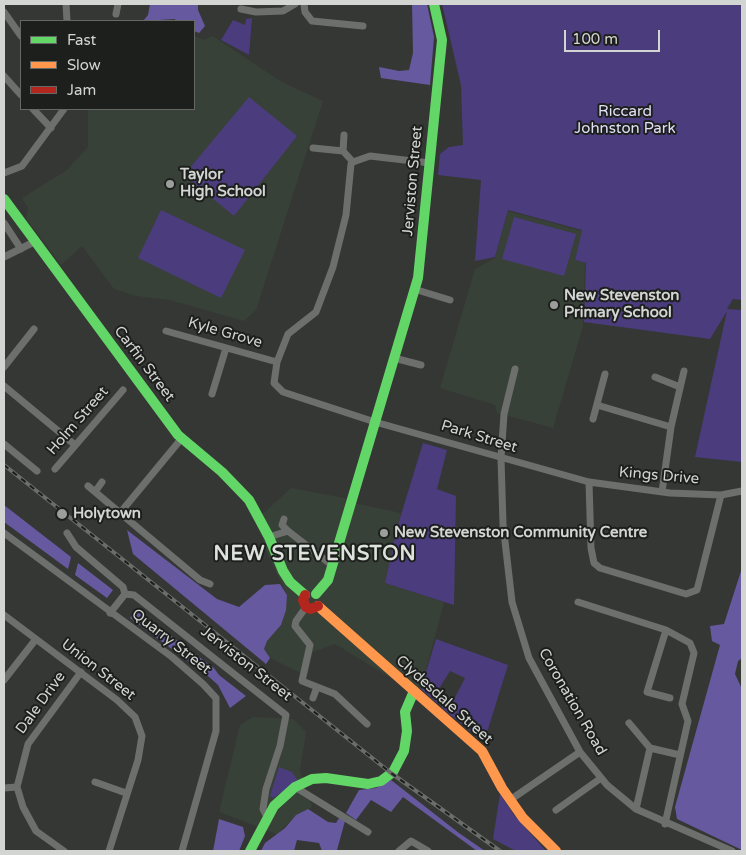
<!DOCTYPE html>
<html>
<head>
<meta charset="utf-8">
<style>
  body { margin:0 }
  #map { position:relative; width:746px; height:855px; overflow:hidden; background:#353734; font-family:"Varela Round",sans-serif }
  canvas { display:block }
  .frame { position:absolute; inset:0; border:5px solid #d2d5d2; pointer-events:none }
  .legend { position:absolute; left:20px; top:20px; width:175px; height:90px; box-sizing:border-box; background:#1d1f1d; border:1px solid #656865; margin:0; padding:6px 9px; list-style:none; font-size:15px; color:#d2d5d2 }
  .legend li { display:flex; align-items:center; gap:10px; height:25px }
  .legend b { width:25px; border:1px solid #656865 }
  .scale { position:absolute; left:564px; top:30px; width:96px; height:22px; box-sizing:border-box; border:2px solid #d2d5d2; border-top:0; padding-left:6px; font-size:15px; line-height:18px; white-space:nowrap; color:#d2d5d2; -webkit-text-stroke:4px #1d1f1d; paint-order:stroke }
</style>
</head>
<body>
<div id="map">
<canvas width="746" height="855"></canvas>
<div class="frame"></div>
<ul class="legend">
<li><b style="height:6px;background:#63d668"></b>Fast</li>
<li><b style="height:6px;background:#ff974d"></b>Slow</li>
<li><b style="height:6px;background:#b3261e"></b>Jam</li>
</ul>
<div class="scale">100 m</div>
</div>
<script>
const c = document.querySelector('canvas').getContext('2d');
c.lineJoin = 'round';
function fillPath(path, color) {
  c.fillStyle = color;
  c.fill(path, 'evenodd');
}
function poly(rows) {
  const path = new Path2D();
  for (const r of rows) {
    path.moveTo(r[0], r[1]);
    for (let i = 2; i < r.length; i += 2) path.lineTo(r[i], r[i + 1]);
  }
  return path;
}
function trace(path, color, width, dash) {
  c.strokeStyle = color;
  c.lineWidth = width;
  c.lineCap = dash ? 'butt' : 'round';
  c.setLineDash(dash || []);
  c.stroke(path);
}
function label(font, color, halo, rows, align = 'center') {
  c.font = font + ' "Varela Round",sans-serif';
  c.lineWidth = 4;
  c.setLineDash([]);
  c.textBaseline = 'middle';
  c.strokeStyle = halo;
  c.fillStyle = color;
  for (const [text, x, y, turn = 0] of rows) {
    c.save();
    c.translate(x, y);
    c.rotate((+turn || 0) * Math.PI / 180);
    c.textAlign = isNaN(turn) ? turn : align;
    if (halo) c.strokeText(text, 0, 0);
    c.fillText(text, 0, 0);
    c.restore();
  }
}
fillPath(poly([
  [194,36,204,40,213,36,280,81,323,101,256,310,244,321,170,300,136,296,114,289,82,246,61,265,26,218,28,208,22,198,67,170,88,147,88,109,194,109],
  [508,211,582,231,575,260,585,263,583,326,553,428,497,413,495,405,440,388,475,269,495,258],
  [291,488,344,498,354,503,401,513,385,583,444,602,421,689,416,693,335,644,313,652,307,676,270,658,264,649,267,641,281,625,287,595,268,555,257,519],
  [253,717,293,719,306,732,300,771,312,807,296,815,277,834,219,812,240,725]
]), '#384137');
fillPath(poly([
  [442,4,742,4,742,300,733,299,727,309,742,310,742,462,695,457,727,311,710,339,584,322,586,263,575,260,582,230,508,210,495,257,475,261,481,180,438,175,440,154,449,147,463,145,461,85],
  [252,18,249,55,221,40,233,20,245,25,246,19],
  [249,97,297,136,234,216,184,175],
  [161,210,245,250,221,298,138,258],
  [514,217,576,234,564,276,502,259],
  [423,443,447,450,437,489,456,496,454,605,385,583,397,528],
  [436,639,508,665,484,742,442,708,443,704,451,705,465,678,450,671,437,692,441,697,437,703,421,689],
  [279,767,292,772,298,781,273,798,270,796],
  [500,794,514,815,546,851,516,851,493,839]
]), '#4b3c7e');
fillPath(poly([
  [150,4,198,4,198,10,205,26,199,33,194,31,194,21,176,21,175,19,143,21,148,15],
  [412,4,427,4,434,37,430,85,381,78,379,67,399,71,409,70,413,53],
  [4,505,71,557,68,569,4,522],
  [127,530,217,599,239,607,265,585,280,584,287,595,286,610,281,625,267,641,264,649,270,658,266,664,133,554],
  [78,563,113,590,107,598,75,575],
  [742,568,742,658,738,661,735,674,742,689,742,850,677,819,675,807,720,645,712,641,710,626,724,624],
  [136,610,214,668,219,675,246,696,230,708,218,685,208,676,130,618],
  [391,780,459,833,485,851,477,851,403,797,391,812,371,800,356,820,346,813,359,790,376,788],
  [308,809,328,822,336,823,339,818,345,821,337,850,322,851,319,843,297,840,294,851,261,851,265,843,285,828,296,815],
  [219,819,243,827,245,836,239,851,213,851]
]), '#66599f');
trace(poly([
  [66,4,67,21],
  [304,4,305,12,312,21,363,26],
  [241,9,256,12,283,11,295,4],
  [4,12,21,36],
  [116,14,118,4],
  [4,76,21,95],
  [33,109,51,128],
  [313,148,343,151,353,162],
  [343,151,344,135],
  [430,163,370,156,353,162,351,164,346,215,333,267,316,312,288,334,277,362,274,383,283,392,375,422,589,482,670,493,721,495,742,491],
  [4,173,22,166,64,109],
  [4,223,21,249],
  [4,257,34,242],
  [414,289,450,300],
  [166,331,277,362],
  [394,358,421,365],
  [4,367,34,329],
  [515,369,504,414,501,458,503,524,512,602,529,658,580,752,607,785,636,809,732,851],
  [655,377,680,387],
  [4,386,75,445],
  [212,394,226,348],
  [597,405,671,427],
  [593,419,605,374],
  [4,444,37,471],
  [55,469,123,390],
  [589,482,591,548,594,563,600,568,686,594,697,590,721,495],
  [88,486,200,580,210,584],
  [95,492,102,482],
  [662,492,671,427,684,371],
  [120,513,182,438],
  [284,519,282,525,288,531],
  [4,533,172,657,203,684,216,698,216,731,182,851],
  [67,533,76,547,123,587,125,594,134,595,286,715,280,746,266,789,263,809,267,817],
  [269,537,288,531,333,566],
  [578,602,666,630,690,643,694,653,682,704,688,721,665,824],
  [306,607,296,621,295,626,310,645,302,681,335,694,367,724],
  [110,613,125,594],
  [4,615,117,700,135,717,142,736,138,760,109,851],
  [666,630,647,692,670,698],
  [4,680,36,639],
  [313,698,317,687],
  [629,723,650,748],
  [95,782,126,793],
  [295,787,368,832],
  [4,788,17,787],
  [510,800,580,752],
  [636,809,650,748,680,755],
  [556,810,601,778],
  [64,851,36,831,23,807,17,787,28,744,81,672],
  [399,851,411,841,428,851]
]), '#6d6f6d', 7);
trace(poly([
  [4,199,178,435,222,472,249,500,269,537,283,571,290,582,305,595],
  [316,594,328,580,418,278,442,40,434,4],
  [250,851,274,806,295,787,312,779,326,778,368,784,381,781,393,772,404,751,407,731,405,712,414,691]
]), '#63d668', 10);
trace(poly([
  [318,606,482,751,502,788,523,818,556,851]
]), '#ff974d', 10);
trace(poly([
  [305,595,303,600,306,607,311,609,318,606]
]), '#b3261e', 10);
const rail = poly([
  [4,465,391,773,500,851]
]);
trace(rail, '#6b6d6a', 4);
trace(rail, '#1d1f1d', 2, [5.5]);
for (const [x, y, r, color] of [
  [170,184,5,"#9b9e9b"],
  [554,305,5,"#9b9e9b"],
  [62,514,6,"#9b9e9b"],
  [384,533,5,"#9b9e9b"]
]) {
  const dot = new Path2D();
  dot.arc(x, y, r, 0, 2 * Math.PI);
  c.fillStyle = color;
  c.fill(dot);
  trace(dot, '#1d1f1d', 2);
}
label('15px', '#e2e0f7', '#1d1f1d', [
  ["Riccard",625,112],
  ["Johnston Park",625,129]
]);
label('bold 15px', '#d2d5d2', '#1d1f1d', [
  ["Taylor",180,175],
  ["High School",180,192],
  ["New Stevenston",564,296],
  ["Primary School",564,313],
  ["Holytown",73,514],
  ["New Stevenston Community Centre",394,533]
], 'left');
label('15px', '#d2d5d2', '#1d1f1d', [
  ["Jerviston Street",413,181,-85],
  ["Kyle Grove",225,333,16],
  ["Carfin Street",144,364,53],
  ["Holm Street",78,421,-49],
  ["Park Street",479,437,17],
  ["Kings Drive",659,476,5],
  ["Quarry Street",171,642,38],
  ["Jerviston Street",246,664,38],
  ["Union Street",98,670,38],
  ["Clydesdale Street",444,700,42],
  ["Coronation Road",572,702,60],
  ["Dale Drive",41,703,-54]
]);
c.letterSpacing = '1px';
label('bold 20px', '#dde3dc', '#1d1f1d', [
  ["NEW STEVENSTON",315,555]
]);
c.letterSpacing = '0px';
</script>
</body>
</html>
